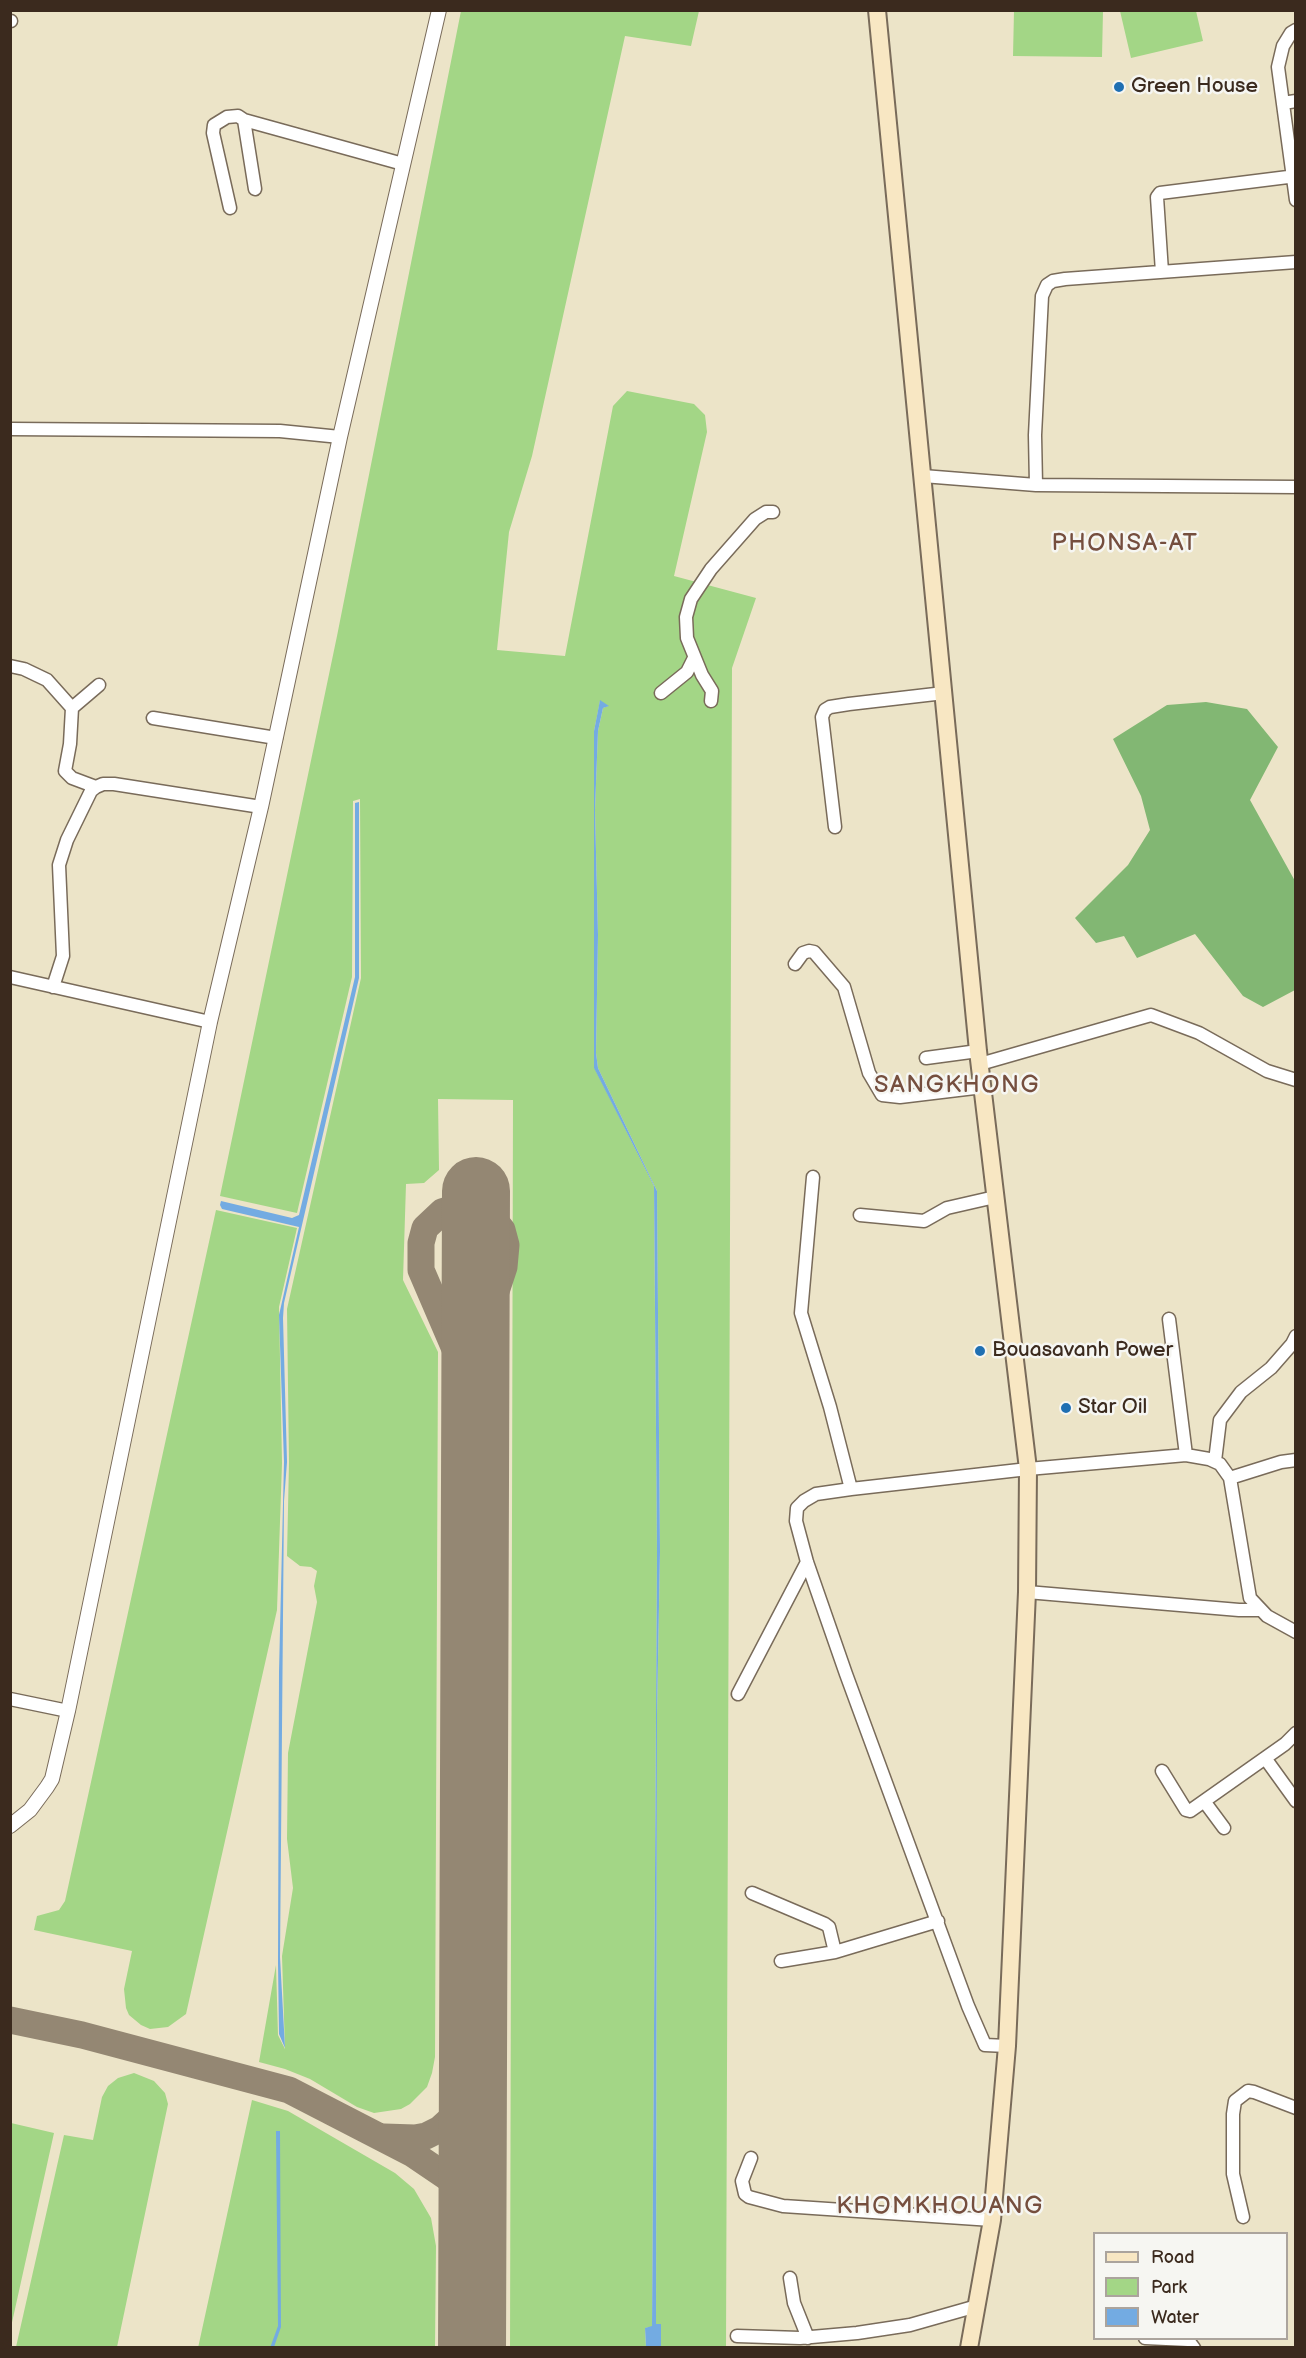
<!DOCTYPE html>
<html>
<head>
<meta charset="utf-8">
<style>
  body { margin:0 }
  #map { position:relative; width:1306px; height:2358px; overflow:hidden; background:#ece4c8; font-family:"Balsamiq Sans",sans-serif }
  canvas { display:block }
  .frame { position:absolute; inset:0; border:12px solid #3b2a1e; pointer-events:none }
  .legend { position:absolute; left:1093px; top:2232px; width:195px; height:108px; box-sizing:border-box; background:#f6f6f2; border:2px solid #aba49d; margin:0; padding:8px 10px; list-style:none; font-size:18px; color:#3b2a1e }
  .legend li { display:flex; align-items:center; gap:12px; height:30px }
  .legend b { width:30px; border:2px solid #aba49d }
</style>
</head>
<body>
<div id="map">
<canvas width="1306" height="2358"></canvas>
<div class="frame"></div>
<ul class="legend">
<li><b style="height:8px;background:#f8e7c3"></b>Road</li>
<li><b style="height:16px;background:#a3d686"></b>Park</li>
<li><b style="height:16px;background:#73abe2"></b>Water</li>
</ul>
</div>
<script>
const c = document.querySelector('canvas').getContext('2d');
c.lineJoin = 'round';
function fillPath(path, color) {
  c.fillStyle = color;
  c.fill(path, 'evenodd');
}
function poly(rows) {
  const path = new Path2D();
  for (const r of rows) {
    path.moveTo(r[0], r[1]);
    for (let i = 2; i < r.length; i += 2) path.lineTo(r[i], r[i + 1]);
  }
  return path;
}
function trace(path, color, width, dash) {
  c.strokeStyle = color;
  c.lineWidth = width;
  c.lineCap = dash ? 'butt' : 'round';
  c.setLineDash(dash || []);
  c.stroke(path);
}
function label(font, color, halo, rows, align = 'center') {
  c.font = font + ' "Balsamiq Sans",sans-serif';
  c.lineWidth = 5;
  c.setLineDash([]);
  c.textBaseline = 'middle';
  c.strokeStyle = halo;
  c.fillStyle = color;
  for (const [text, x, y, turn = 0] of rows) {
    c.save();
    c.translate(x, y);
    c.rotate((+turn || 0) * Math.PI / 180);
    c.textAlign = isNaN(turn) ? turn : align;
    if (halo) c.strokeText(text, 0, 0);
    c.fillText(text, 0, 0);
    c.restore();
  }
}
fillPath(poly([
  [461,11,699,11,691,46,625,36,532,456,509,532,497,650,565,656,613,406,627,391,694,404,705,415,707,432,674,576,756,598,732,668,726,2347,661,2347,661,2325,656,2324,657,1714,660,1552,657,1191,598,1068,596,1053,598,935,595,810,598,731,603,708,608,706,600,701,594,731,594,1067,654,1186,654,1193,657,1553,655,1878,652,2327,645,2328,646,2347,510,2347,513,1100,438,1099,439,1170,424,1183,406,1184,403,1280,438,1352,435,2057,432,2073,427,2087,410,2104,401,2109,374,2113,357,2107,310,2079,285,2069,259,2062,276,1965,278,2035,285,2049,282,1956,293,1888,287,1839,288,1753,317,1602,314,1586,317,1571,311,1567,300,1566,287,1556,289,1462,287,1309,361,978,360,799,353,801,352,977,297,1213,220,1196,337,636],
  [1014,11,1103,11,1102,57,1013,56],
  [1120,11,1196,11,1203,41,1131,58],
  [216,1210,297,1228,279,1307,282,1463,277,1610,186,2014,168,2027,150,2029,141,2025,129,2015,126,2008,124,1989,132,1951,34,1930,37,1916,59,1910,65,1901],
  [134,2073,154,2081,165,2093,168,2104,117,2347,16,2347,64,2135,93,2140,102,2097,108,2086,118,2078],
  [252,2100,288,2111,395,2173,414,2189,431,2218,436,2246,435,2347,198,2348],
  [11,2123,54,2133,11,2327,10,2123]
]), '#a3d686');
fillPath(poly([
  [1206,702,1247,709,1278,747,1250,800,1295,881,1295,990,1263,1007,1243,996,1195,934,1137,958,1124,936,1096,943,1075,918,1128,865,1150,830,1141,796,1113,739,1167,705]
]), '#82b773');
fillPath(poly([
  [600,700,609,706,603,708,598,731,595,810,598,935,596,1053,598,1068,657,1191,660,1552,657,1714,656,2324,661,2324,661,2348,646,2347,645,2328,652,2326,655,1878,657,1553,654,1186,594,1068,594,731],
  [359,802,359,978,284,1303,283,1318,287,1462,284,1501,280,1957,285,2048,279,2034,278,1963,279,1672,284,1462,279,1315,299,1227,222,1209,220,1205,221,1201,292,1218,299,1215,355,977,355,803],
  [276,2131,280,2131,281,2327,274,2347,270,2348,278,2326]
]), '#73abe2');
trace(poly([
  [475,1419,476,1403,470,1384,421,1270,421,1243,425,1228,442,1212,458,1207,476,1209,492,1218,502,1230,506,1245,504,1267,475,1355],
  [10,2020,82,2035,289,2090,413,2154,472,2194],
  [384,2137,415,2138,426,2136,440,2129,463,2108,473,2089]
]), '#948773', 27);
trace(poly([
  [472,2348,476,1191]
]), '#948773', 68);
const minor = poly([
  [10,21,11,21],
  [1296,30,1291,33,1283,46,1278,67,1296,200],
  [1283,103,1296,101],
  [244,120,255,189],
  [230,208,213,133,214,125,227,117,238,116,244,120,403,164],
  [1162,272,1157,197,1160,193,1296,176],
  [10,429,280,431,340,437],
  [923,476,1036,485,1296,487],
  [1036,485,1035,435,1042,296,1047,285,1053,281,1065,279,1296,262],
  [10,666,24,669,47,680,72,708,70,744,65,771,72,778,96,787,103,784,114,784,261,807],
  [661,693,687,672,694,658],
  [711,701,712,691,702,675,687,638,686,617,691,599,711,569,755,519,766,512,773,512],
  [72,708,99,685],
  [153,718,276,738],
  [835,827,822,717,825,710,830,707,849,704,944,693],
  [795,964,803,953,809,951,814,952,844,987,869,1073,882,1095,900,1097,983,1087],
  [10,977,210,1022],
  [53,987,63,956,59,865,67,840,91,791,96,787],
  [926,1058,978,1051],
  [980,1064,1151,1015,1199,1033,1267,1071,1296,1080],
  [813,1177,801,1313,830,1407,851,1489],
  [860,1215,924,1221,947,1208,995,1197],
  [1169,1319,1186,1455],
  [1215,1461,1220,1420,1241,1392,1271,1368,1292,1344,1296,1336],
  [1230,1478,1281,1462,1296,1460],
  [1027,1592,1239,1610,1261,1610],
  [738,1694,807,1562],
  [10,1699,68,1711],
  [1265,1758,1296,1801],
  [1162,1771,1186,1810,1190,1811,1285,1744,1296,1733],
  [1204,1801,1224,1828],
  [752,1893,825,1924,829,1927,835,1952],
  [781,1961,835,1952,938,1921],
  [1007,2046,985,2045,968,2006,846,1674,807,1562,796,1521,797,1508,804,1501,816,1494,851,1489,1028,1469,1186,1455,1209,1459,1220,1464,1230,1478,1250,1598,1267,1616,1296,1632],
  [751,2158,742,2181,745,2194,749,2197,783,2206,992,2220],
  [1243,2217,1233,2174,1233,2114,1235,2101,1248,2091,1254,2092,1296,2108],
  [790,2278,794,2303,808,2338],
  [737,2336,800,2338,857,2333,910,2325,977,2306],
  [1145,2338,1188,2340,1194,2348]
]);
const tertiary = poly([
  [10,1826,30,1810,47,1787,52,1779,68,1711,210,1022,261,807,340,437,439,10]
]);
const secondary = poly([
  [877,10,978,1051,1028,1469,1027,1592,1007,2046,992,2220,969,2348]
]);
trace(minor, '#796b5a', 15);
trace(tertiary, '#796b5a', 16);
trace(secondary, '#796b5a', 20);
trace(minor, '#fff', 12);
trace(tertiary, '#fff', 14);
trace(secondary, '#f8e7c3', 16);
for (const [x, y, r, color] of [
  [1119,87,6,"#1f6fb2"],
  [980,1351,6,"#1f6fb2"],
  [1066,1408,6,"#1f6fb2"]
]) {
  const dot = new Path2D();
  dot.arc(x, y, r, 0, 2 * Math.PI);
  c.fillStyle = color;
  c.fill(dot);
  trace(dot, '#f6f6f2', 2);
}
label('21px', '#3b2a1e', '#f6f6f2', [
  ["Green House",1131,87],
  ["Bouasavanh Power",992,1351],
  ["Star Oil",1078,1408]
], 'left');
c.letterSpacing = '1.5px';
label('24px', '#754e3e', '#f6f6f2', [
  ["PHONSA-AT",1125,544],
  ["SANGKHONG",957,1086],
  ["KHOMKHOUANG",940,2207]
]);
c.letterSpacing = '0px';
</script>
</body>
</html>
